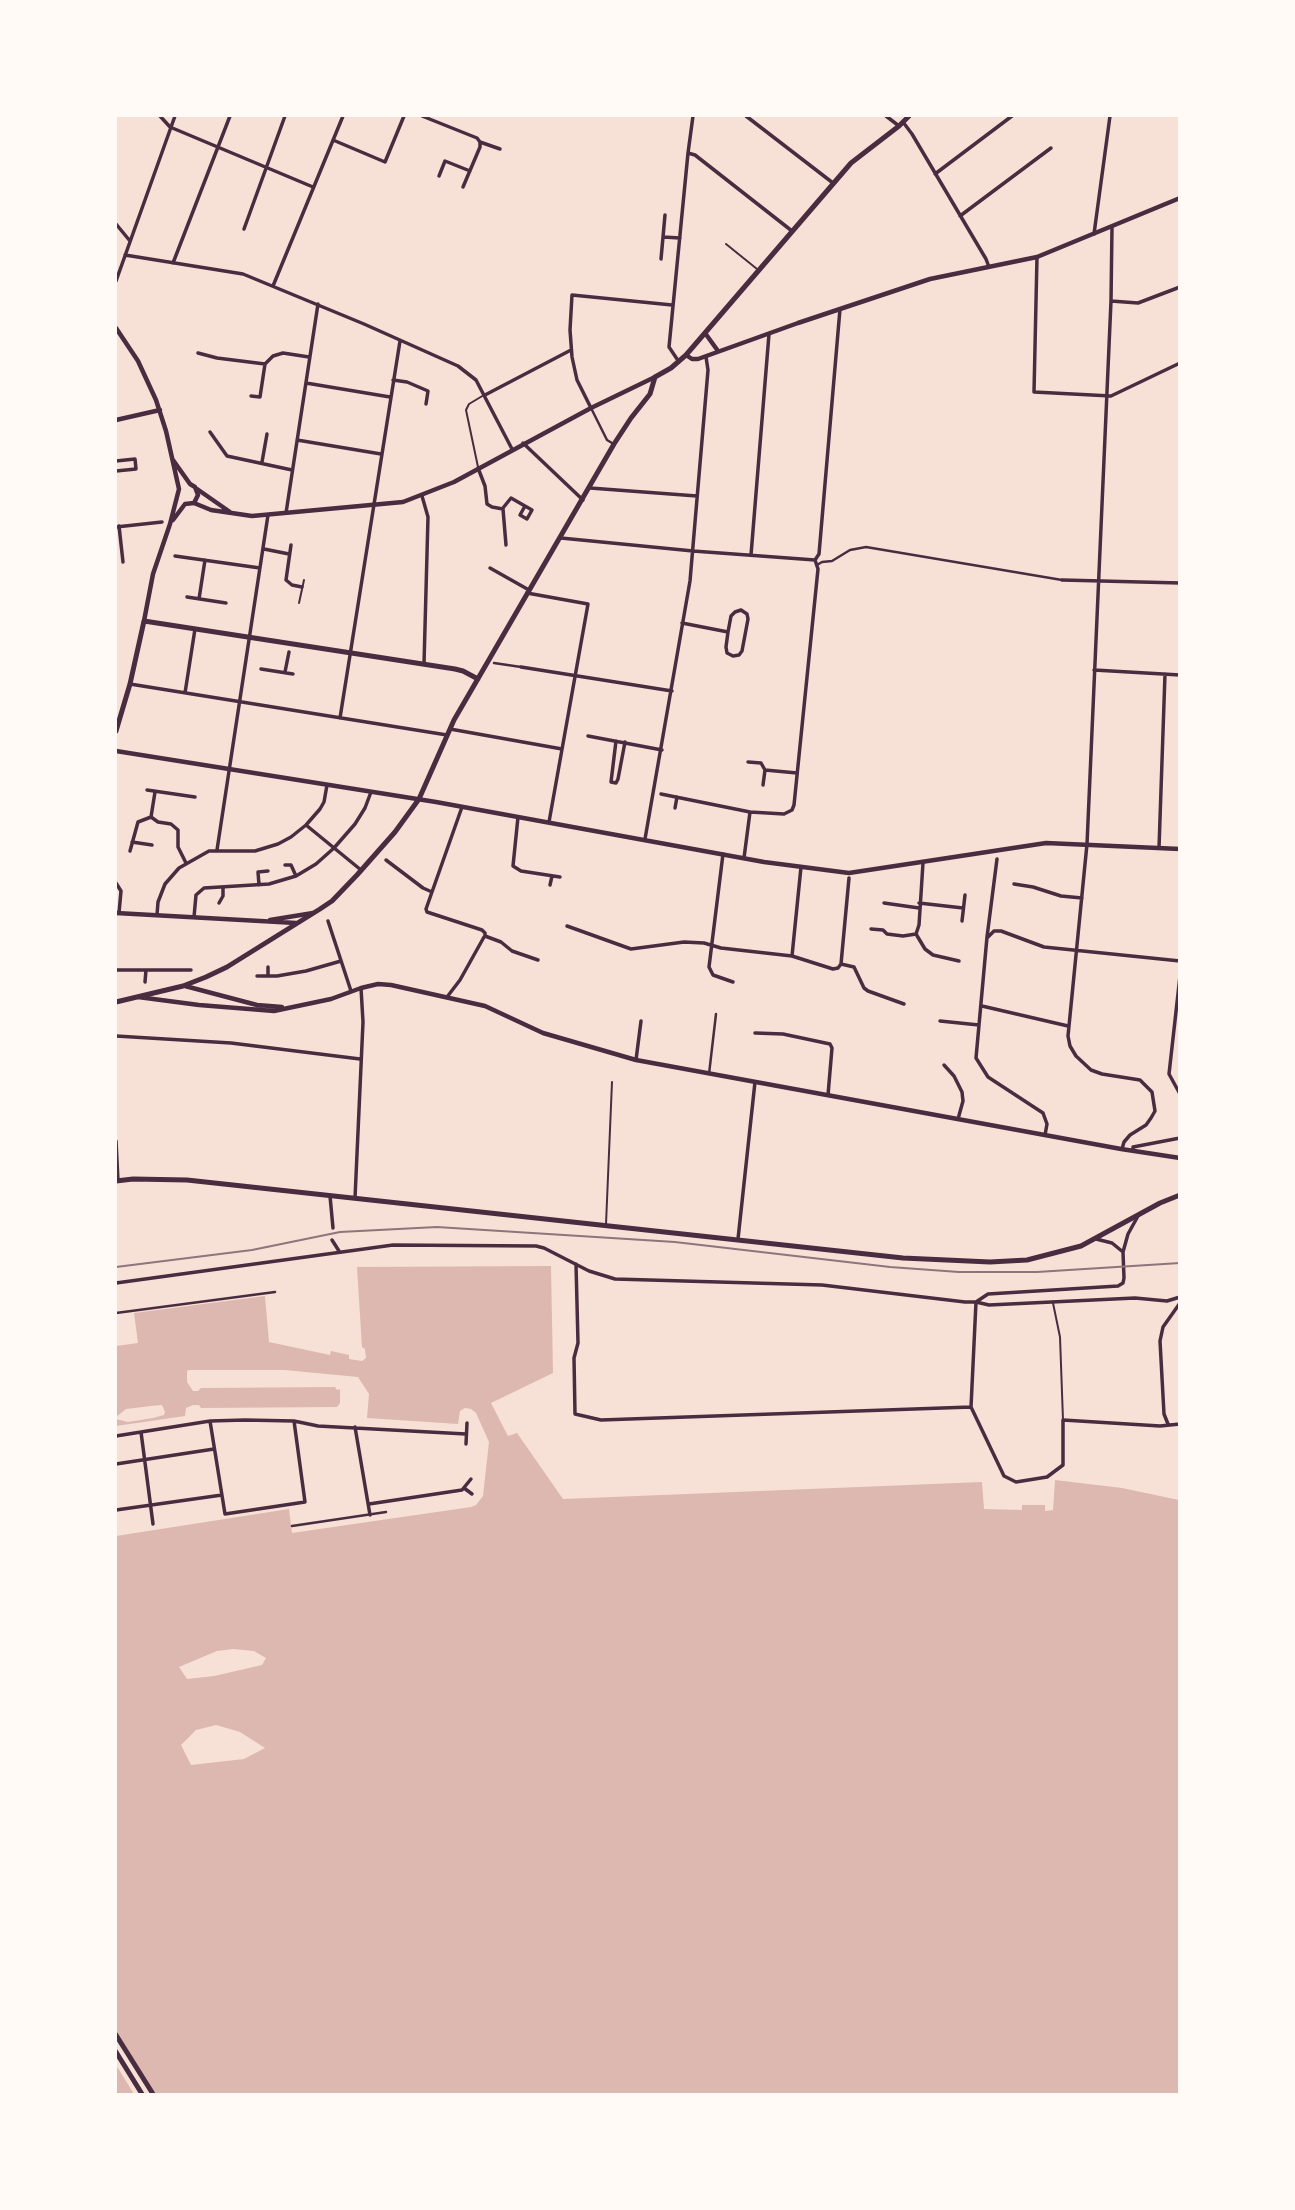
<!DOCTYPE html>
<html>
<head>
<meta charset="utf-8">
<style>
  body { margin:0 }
  #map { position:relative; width:1295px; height:2210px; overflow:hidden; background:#f7e1d7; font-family:"Archivo Narrow",sans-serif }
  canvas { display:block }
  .frame { position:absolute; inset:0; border:117px solid #fffaf5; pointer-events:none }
</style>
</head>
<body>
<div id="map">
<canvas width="1295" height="2210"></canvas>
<div class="frame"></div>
</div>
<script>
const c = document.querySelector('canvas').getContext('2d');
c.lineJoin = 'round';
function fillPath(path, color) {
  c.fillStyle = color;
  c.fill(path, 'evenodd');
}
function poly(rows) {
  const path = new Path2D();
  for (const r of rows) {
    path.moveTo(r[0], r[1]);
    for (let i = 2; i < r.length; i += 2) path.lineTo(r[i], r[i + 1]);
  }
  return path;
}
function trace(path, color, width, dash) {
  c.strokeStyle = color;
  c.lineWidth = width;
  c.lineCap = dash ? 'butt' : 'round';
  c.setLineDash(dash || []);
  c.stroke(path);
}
fillPath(poly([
  [551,1266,553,1373,491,1403,508,1436,517,1433,563,1499,982,1482,984,1509,1022,1510,1022,1505,1045,1505,1045,1511,1053,1510,1055,1480,1122,1488,1179,1500,1179,2094,116,2094,116,1536,289,1509,292,1533,471,1507,476,1505,483,1496,489,1442,476,1413,471,1409,465,1408,460,1411,458,1424,367,1418,369,1394,358,1377,284,1370,189,1370,187,1371,187,1382,193,1391,198,1391,201,1388,335,1387,337,1390,340,1389,340,1403,337,1407,201,1408,199,1405,193,1405,186,1408,185,1416,116,1426,116,1419,128,1422,153,1418,164,1415,165,1412,162,1405,151,1406,126,1409,116,1417,116,1346,138,1343,134,1313,265,1296,269,1342,330,1355,331,1351,349,1355,349,1359,362,1361,366,1358,365,1349,362,1347,357,1267],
  [233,1649,254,1651,266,1658,262,1665,214,1676,187,1679,179,1667,217,1651],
  [216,1725,240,1732,265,1748,244,1759,191,1765,181,1745,196,1730]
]), '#dcb8b0');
fillPath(poly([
  [116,2032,155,2094,134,2094,116,2065]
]), '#f7e1d7');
trace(poly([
  [726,244,757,269],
  [478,467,466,410,469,404,484,395],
  [299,603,304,580],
  [606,1224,612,1082],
  [1053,1303,1060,1337,1063,1420]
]), '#4a2c40', 2);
trace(poly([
  [591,408,607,440,612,443],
  [817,565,822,562,832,561,850,550,866,547,1062,580],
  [494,663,521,667],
  [709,1074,716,1014],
  [116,1313,275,1292],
  [292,1526,386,1512]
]), '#4a2c40', 2.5);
trace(poly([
  [160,116,170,127,313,187],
  [422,116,477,138,480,142,480,147,463,187],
  [746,116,833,183],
  [886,116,899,126],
  [903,122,912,134,986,259,989,267],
  [333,140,385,162,404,116],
  [480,142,500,149],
  [688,153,695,155,792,231],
  [935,174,1012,116],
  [439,176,445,161,470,171],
  [960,216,1051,148],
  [116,224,130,241],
  [1112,227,1111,301,1087,844,1068,1036,1070,1046,1076,1056,1091,1070,1102,1074,1140,1080,1152,1092,1155,1111,1151,1118,1146,1125,1130,1135,1124,1142,1122,1149],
  [244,229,285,116],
  [1094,234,1110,116],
  [663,237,680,238],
  [125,255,243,274,364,324,458,366,476,380,512,449],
  [1037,257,1034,392,1111,396,1180,363],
  [661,259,665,215],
  [173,263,230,116],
  [116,281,175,116],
  [273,286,343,116],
  [1111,301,1138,303,1180,287],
  [198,353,217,358,265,364],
  [679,362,669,347,688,153,693,116],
  [393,380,407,382,428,391,426,404],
  [306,383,390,397],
  [485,395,571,350],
  [251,396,260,397,265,364,273,356,283,353,309,357],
  [591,408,577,380,572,357,570,330,572,295,672,305],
  [210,432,227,456,292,470],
  [297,440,381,454],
  [523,443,583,500],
  [116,461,135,459,136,469,116,471],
  [262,462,267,434],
  [478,468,485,486,487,504,492,507,503,509,506,545],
  [590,488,697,496],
  [422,496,428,517,424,664],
  [503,508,511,498,532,510,527,519,520,515,525,506],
  [286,513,318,304],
  [119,526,123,562],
  [116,527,162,522],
  [561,538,693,551,815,560],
  [291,545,286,580,292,585,302,587],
  [264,549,289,554],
  [751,555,769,334],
  [175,556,260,568],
  [490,568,529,590],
  [1062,580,1180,583],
  [527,593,588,604,549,822],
  [187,597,226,603],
  [199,599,205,560],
  [741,610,747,614,748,619,742,651,739,655,733,656,727,653,726,647,728,632,731,616,735,612,741,610],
  [682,623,728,632],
  [521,667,672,691],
  [261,669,293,674],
  [1094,670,1180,675],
  [285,672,289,652],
  [130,684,447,735],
  [185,693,195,629],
  [340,718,400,341],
  [450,729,562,749],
  [588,736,662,750],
  [616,741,611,782,616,783,618,779,625,742],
  [748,762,761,763,765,770,797,773],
  [763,785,765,770],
  [147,790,195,797],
  [661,794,750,812],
  [462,807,426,909,427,912,482,930,485,933,485,936],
  [675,808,677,797],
  [151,817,155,792],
  [518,817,513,866,521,871,560,877],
  [306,825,361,870],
  [645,839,690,581,708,370,706,357],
  [132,842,152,845],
  [1159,848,1165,674],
  [217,850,268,515],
  [130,851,138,822,151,817,158,822,171,824,178,830,178,847,186,863],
  [723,854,709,967,713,975,733,982],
  [744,858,750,812,784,814,792,810,794,805,818,569,815,560,819,554,840,309],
  [997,859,987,937,976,1058,988,1077,1043,1113,1047,1124,1045,1135],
  [386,860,423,888,432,892],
  [923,863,919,925,916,934,925,949,933,955,959,961],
  [285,865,291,865,296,876],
  [116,883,121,891,119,913],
  [1014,884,1033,887,1061,896,1082,898],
  [259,885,258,872,268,871],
  [550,885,552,876],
  [219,903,223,896,223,887],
  [884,903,919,908],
  [919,903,963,908],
  [157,915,158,902,165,884,179,868,209,851,255,851,278,844,291,837,306,825,320,809,324,802,327,785],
  [194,917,196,895,204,888,269,884,296,876,316,864,334,848,355,824,365,808,371,792],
  [328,921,351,991],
  [962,921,965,895],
  [567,926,631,949,684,942,704,943,721,948,792,956,833,969,838,968,841,964,849,878],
  [871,929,883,930,887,934,903,936,916,934],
  [485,936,501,942,512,951,538,960],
  [988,937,994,931,1001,931,1044,947,1180,961],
  [792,956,801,867],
  [841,964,854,967,864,988,868,991,904,1004],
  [116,970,191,970],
  [257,976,277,976,306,971,341,961],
  [268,976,268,967],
  [1180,976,1169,1074,1180,1094],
  [145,982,146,970],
  [447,997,460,980,484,937],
  [982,1006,1068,1026],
  [940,1021,979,1025],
  [755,1033,783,1034,830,1044,832,1048,828,1095],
  [116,1036,231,1043,360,1059],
  [636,1060,641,1021],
  [944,1065,954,1076,962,1092,963,1101,958,1119],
  [116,1141,118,1181],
  [1133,1151,1133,1147,1180,1138],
  [330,1196,333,1228],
  [355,1198,363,1022,361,988],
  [738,1239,755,1082],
  [1096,1239,1112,1243,1123,1252],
  [332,1240,339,1251],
  [576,1264,578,1343,574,1358,575,1414,601,1420,971,1407,976,1302],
  [116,1283,393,1245,536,1246,544,1248,589,1271,615,1279,822,1285,965,1302,976,1302,988,1294,1118,1286,1123,1283,1124,1278,1123,1252,1128,1234,1138,1216],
  [976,1302,989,1305,1135,1298,1167,1301,1180,1297],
  [971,1407,1004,1476,1016,1482,1047,1477,1063,1465,1063,1420,1160,1426,1180,1424],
  [210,1421,225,1514,305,1502,294,1421],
  [1168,1424,1164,1414,1160,1341,1163,1327,1180,1303],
  [355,1427,370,1515],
  [141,1432,153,1524],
  [116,1436,210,1421,245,1420,294,1421,318,1426,466,1434],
  [466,1444,467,1423],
  [116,1464,214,1449],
  [464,1488,472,1494],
  [369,1504,462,1490,471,1479],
  [116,1510,222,1495]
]), '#4a2c40', 3.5);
trace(poly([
  [705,333,718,351],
  [686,355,692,359,698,359,798,323,930,279,1037,257,1180,198],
  [116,420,160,410],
  [197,489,230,512],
  [194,503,211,510,252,516,403,502,454,482,591,408,655,377],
  [116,913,296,923],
  [270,920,313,913],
  [185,986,257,1005,282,1007],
  [138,997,199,1005,274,1011,331,999,361,988,378,984,391,985,485,1006,543,1033,636,1060,1121,1149,1180,1158]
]), '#4a2c40', 4.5);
trace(poly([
  [116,328,138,361,156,400,166,431,179,489,170,524,153,574,144,621],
  [173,520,185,504,194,503,198,495,195,487,190,484,173,460],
  [116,751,436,802,764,862,849,873,1046,843,1180,849]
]), '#4a2c40', 4.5);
trace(poly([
  [116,731,130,684,144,621,455,669,463,671,478,679],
  [116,1002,183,986,206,977,227,967,320,909,332,901,357,875,395,832,419,799,454,720,614,444,631,418,650,394,655,377,671,368,686,355,851,163,899,126,909,116]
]), '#4a2c40', 5);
trace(poly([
  [116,1181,133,1179,187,1180,903,1258,990,1262,1027,1260,1081,1246,1160,1203,1180,1195],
  [116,2035,153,2094],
  [116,2052,142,2094]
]), '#4a2c40', 5);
trace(poly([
  [116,1267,252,1250,340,1232,437,1227,675,1242,890,1267,959,1272,1037,1272,1180,1263]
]), '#8f747c', 2);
</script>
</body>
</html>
